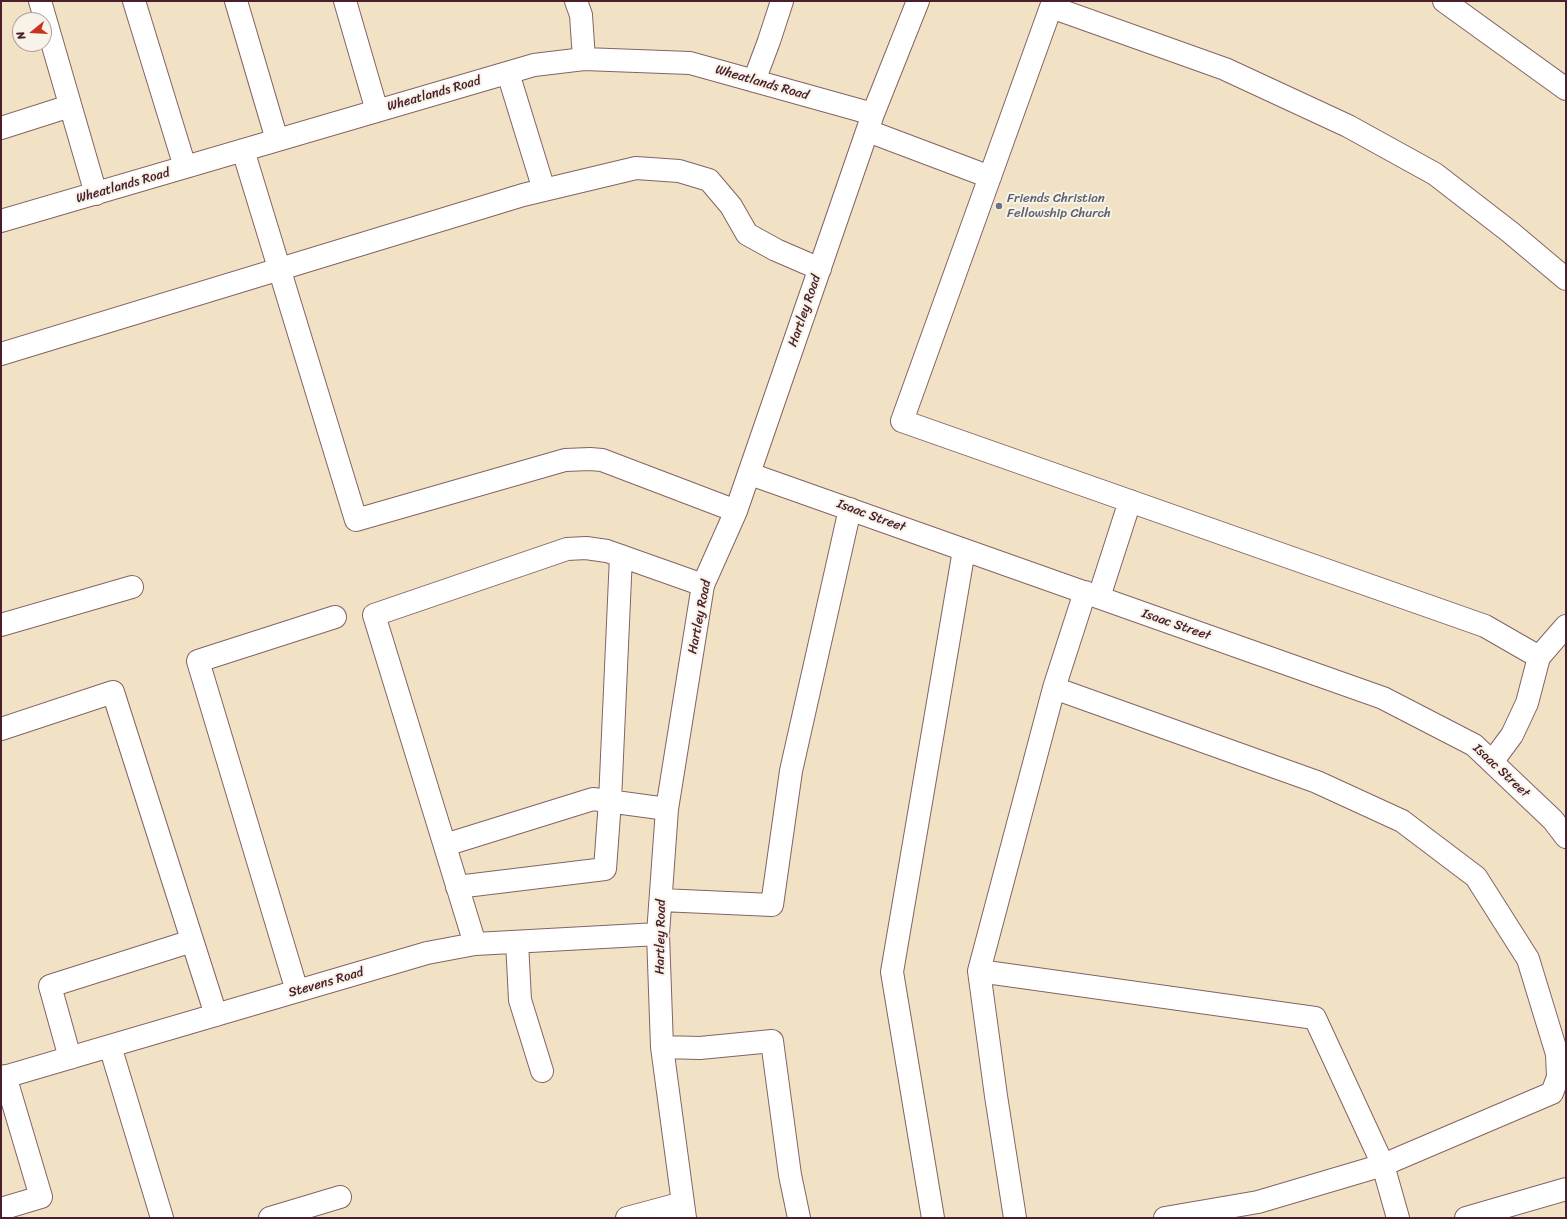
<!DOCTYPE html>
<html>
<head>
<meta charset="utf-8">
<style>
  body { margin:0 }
  #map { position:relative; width:1567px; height:1219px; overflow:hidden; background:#f1e2c6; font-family:Sriracha,sans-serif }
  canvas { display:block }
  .frame { position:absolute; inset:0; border:2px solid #4a1f2b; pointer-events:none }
  .north { position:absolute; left:12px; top:12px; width:40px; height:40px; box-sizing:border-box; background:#f7f3e8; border:1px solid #b29e9c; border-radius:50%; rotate:252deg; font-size:11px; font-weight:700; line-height:16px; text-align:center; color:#4a1f2b }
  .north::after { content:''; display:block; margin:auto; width:14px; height:18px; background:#c8321e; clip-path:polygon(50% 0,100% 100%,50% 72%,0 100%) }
</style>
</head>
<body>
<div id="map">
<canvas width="1567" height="1219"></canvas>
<div class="frame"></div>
<div class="north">N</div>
</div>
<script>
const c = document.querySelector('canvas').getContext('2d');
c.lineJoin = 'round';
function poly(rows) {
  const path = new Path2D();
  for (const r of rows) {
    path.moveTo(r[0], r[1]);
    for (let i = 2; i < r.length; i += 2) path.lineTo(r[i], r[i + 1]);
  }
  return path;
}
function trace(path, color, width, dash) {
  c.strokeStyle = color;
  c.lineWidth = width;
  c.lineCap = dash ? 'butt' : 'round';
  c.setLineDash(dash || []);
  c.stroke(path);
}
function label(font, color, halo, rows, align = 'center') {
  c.font = font + ' Sriracha,sans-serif';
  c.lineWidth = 4;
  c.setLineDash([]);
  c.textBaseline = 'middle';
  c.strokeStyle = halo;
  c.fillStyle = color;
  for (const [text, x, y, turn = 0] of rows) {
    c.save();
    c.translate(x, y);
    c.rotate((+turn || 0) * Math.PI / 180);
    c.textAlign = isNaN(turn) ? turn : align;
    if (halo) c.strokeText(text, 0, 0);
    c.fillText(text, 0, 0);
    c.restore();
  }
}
const minor = poly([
  [40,1,96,194],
  [134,1,185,167],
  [236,1,277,140],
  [345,1,377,111],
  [576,1,581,15,584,59],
  [1444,1,1566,89],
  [508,73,544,190],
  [754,81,769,41,782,1],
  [1,128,70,106],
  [868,131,990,177],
  [243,150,356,520,565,460,590,459,602,460,736,511],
  [1,221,534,65,584,59,690,63,873,114],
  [1,354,523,195,636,168,679,171,709,180,731,206,747,234,776,250,820,269],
  [750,474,1383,698,1474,745,1553,820,1566,837],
  [1099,597,1130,501],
  [1,625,132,587],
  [1539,657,1485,626,902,421,1051,7,1225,69,1348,126,1435,174,1510,232,1566,279],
  [1054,688,1085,592],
  [1,729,113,692,216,1015],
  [1492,762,1512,735,1527,703,1539,657,1566,626],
  [445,845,593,799,667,809],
  [457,887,605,869,610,801,621,556],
  [661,900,772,905,791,771,850,509],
  [517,942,520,1000,542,1071],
  [475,944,374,615,567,549,586,548,607,551,703,585],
  [979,971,1054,688,1317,782,1402,821,1476,877,1528,959,1557,1054,1558,1077,1552,1093,1383,1165,1258,1202,1165,1218],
  [297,991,198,661,335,617],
  [110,1046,162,1218],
  [662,1047,700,1048,772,1041,790,1175,799,1218],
  [70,1058,50,986,192,941],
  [1,1078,427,953,475,944,658,934],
  [1,1209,41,1197,5,1076],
  [270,1218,340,1197],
  [627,1218,683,1203],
  [685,1218,662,1047,658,934,667,809,703,585,736,511,873,114,918,1],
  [933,1218,892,972,964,550],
  [1015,1218,996,1096,979,971,1315,1018,1383,1165,1398,1218],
  [1466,1218,1566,1189]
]);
trace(minor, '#846361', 24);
trace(minor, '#fff', 22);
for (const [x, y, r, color] of [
  [999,206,4,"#6b7280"]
]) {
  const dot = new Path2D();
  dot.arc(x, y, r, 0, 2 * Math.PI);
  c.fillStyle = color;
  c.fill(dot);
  trace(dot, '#f7f3e8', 1.5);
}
label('13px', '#4a1f2b', '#f7f3e8', [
  ["Wheatlands Road",762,83,16],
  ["Wheatlands Road",434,94,-16],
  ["Wheatlands Road",123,186,-16],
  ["Hartley Road",805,311,-71],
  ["Isaac Street",871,516,20],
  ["Hartley Road",700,617,-79],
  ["Isaac Street",1176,625,19],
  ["Isaac Street",1501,771,43],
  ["Hartley Road",661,937,-89],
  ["Stevens Road",326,983,-16]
]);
label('13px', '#5b616d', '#f7f3e8', [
  ["Friends Christian",1007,199],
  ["Fellowship Church",1007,214]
], 'left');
</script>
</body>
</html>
